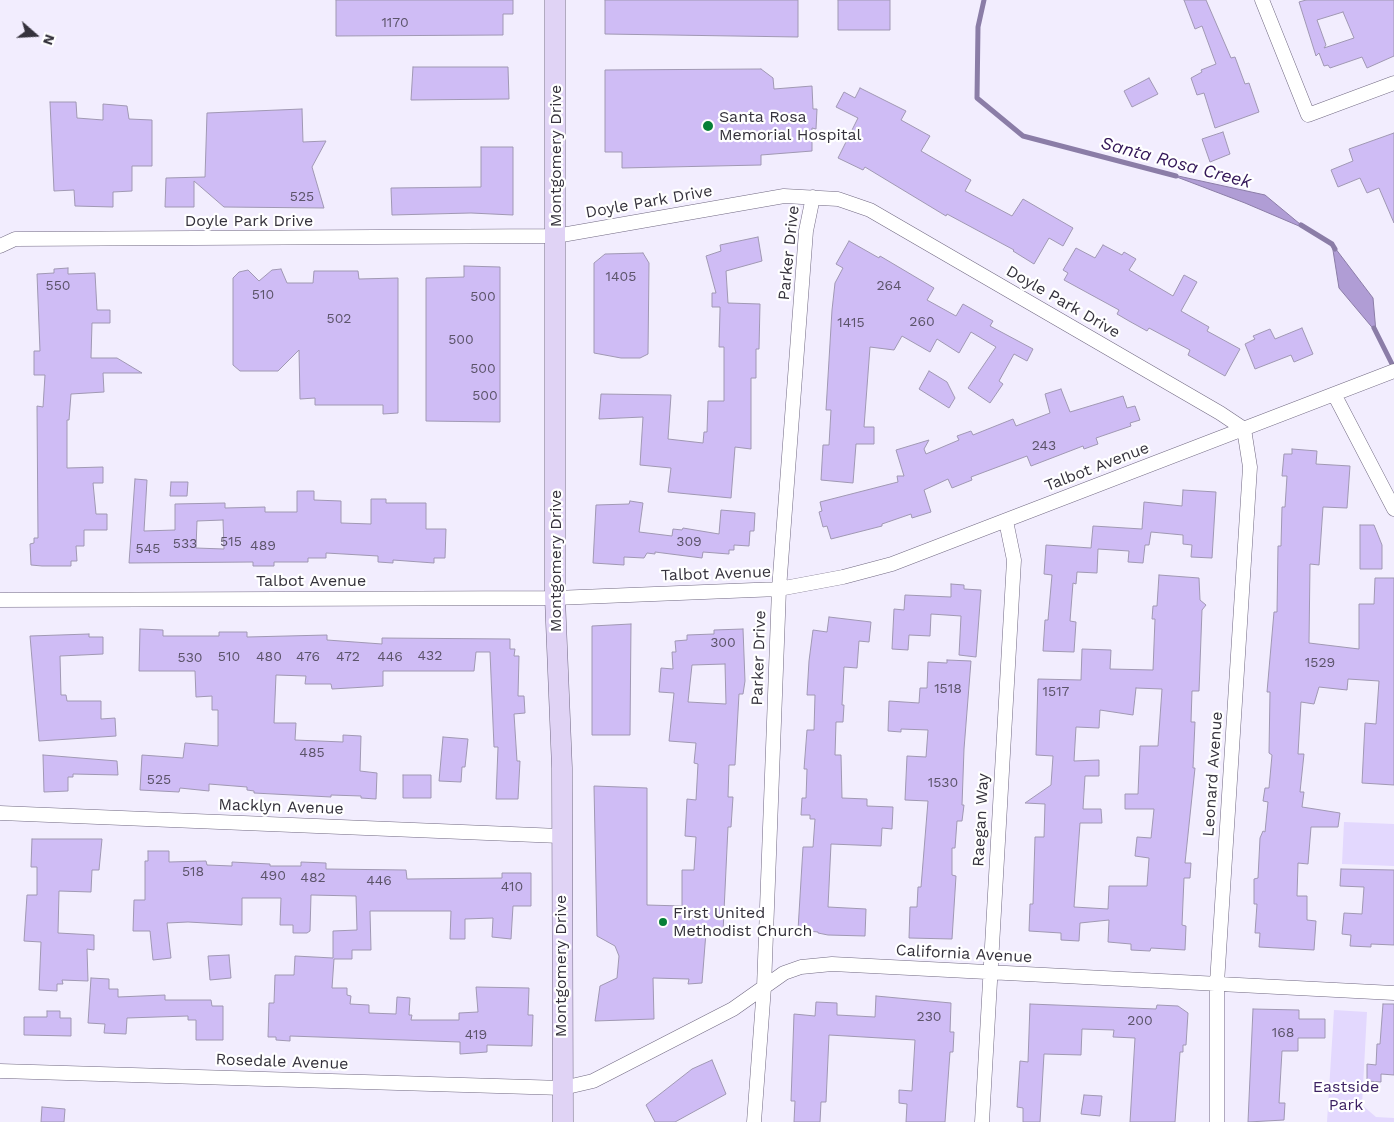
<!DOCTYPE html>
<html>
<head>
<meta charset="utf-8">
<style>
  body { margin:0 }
  #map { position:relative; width:1394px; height:1122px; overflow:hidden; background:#f2edfe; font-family:"Work Sans",sans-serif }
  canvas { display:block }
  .north { position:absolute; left:10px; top:10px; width:50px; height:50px; -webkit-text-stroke:4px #fff; paint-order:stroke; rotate:109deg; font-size:14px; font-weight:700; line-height:20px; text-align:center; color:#35323c }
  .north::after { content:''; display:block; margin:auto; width:18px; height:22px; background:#35323c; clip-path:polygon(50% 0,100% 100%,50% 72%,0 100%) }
</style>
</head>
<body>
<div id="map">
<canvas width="1394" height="1122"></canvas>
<div class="north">N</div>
</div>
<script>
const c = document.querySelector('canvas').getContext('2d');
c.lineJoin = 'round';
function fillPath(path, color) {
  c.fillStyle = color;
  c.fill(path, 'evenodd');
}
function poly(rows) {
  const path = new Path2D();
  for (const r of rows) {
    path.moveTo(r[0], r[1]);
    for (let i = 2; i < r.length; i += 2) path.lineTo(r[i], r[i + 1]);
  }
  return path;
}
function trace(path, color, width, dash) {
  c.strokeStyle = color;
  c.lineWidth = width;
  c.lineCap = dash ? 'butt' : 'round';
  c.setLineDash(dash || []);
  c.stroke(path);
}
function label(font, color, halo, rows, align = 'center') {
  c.font = font + ' "Work Sans",sans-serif';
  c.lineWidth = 4.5;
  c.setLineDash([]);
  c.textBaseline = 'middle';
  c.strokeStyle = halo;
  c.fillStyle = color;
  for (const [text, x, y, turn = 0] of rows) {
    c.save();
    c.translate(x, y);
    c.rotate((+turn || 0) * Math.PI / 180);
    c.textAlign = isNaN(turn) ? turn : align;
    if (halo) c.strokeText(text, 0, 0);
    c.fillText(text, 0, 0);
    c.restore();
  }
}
fillPath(poly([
  [1344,822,1394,824,1394,866,1342,864],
  [1334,1010,1367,1012,1362,1105,1376,1117,1394,1118,1394,1122,1327,1122]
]), '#e3d8fe');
const water = poly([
  [1169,174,1265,195,1306,229,1245,203,1169,174],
  [1332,244,1373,298,1376,332,1339,288,1332,244]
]);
fillPath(water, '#b09dd5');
trace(water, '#8b7da7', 1);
trace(poly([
  [984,0,978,27,977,98,1023,136,1176,176],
  [1301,225,1332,244,1335,249],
  [1374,328,1394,368]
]), '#8b7da7', 5);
const building = poly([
  [336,0,513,0,513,14,503,14,503,35,336,36,336,0],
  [605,0,798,0,798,37,605,34,605,0],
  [838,0,890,0,890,30,838,30,838,0],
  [1184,0,1206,0,1231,58,1235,57,1245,84,1249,83,1259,112,1215,128,1204,93,1197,95,1191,78,1202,72,1201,70,1216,64,1202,26,1195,29,1184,0],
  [1306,0,1394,0,1394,56,1367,68,1362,57,1330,68,1328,65,1324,66,1319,53,1316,56,1299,2,1306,0],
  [1343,12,1354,38,1324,48,1326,45,1317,20,1343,12],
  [413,67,508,67,509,99,411,100,413,67],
  [761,69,773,78,774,89,812,86,813,109,817,109,816,129,812,128,812,151,761,155,761,165,622,168,622,152,605,152,605,70,761,69],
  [1149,78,1158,94,1132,107,1124,91,1149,78],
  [860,88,906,111,901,120,930,136,921,151,971,180,965,191,1012,216,1023,199,1073,228,1063,246,1049,238,1034,264,1013,251,1014,250,947,214,946,216,865,167,863,170,838,158,858,118,836,107,844,92,855,98,860,88],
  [50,102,76,102,77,118,103,120,103,104,127,106,129,119,152,120,152,166,132,166,132,191,113,192,113,207,75,206,74,190,54,191,50,102],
  [302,109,303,142,326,141,312,167,324,208,224,207,194,181,194,207,165,207,166,178,205,177,207,113,302,109],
  [1223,132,1230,154,1210,162,1202,139,1223,132],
  [1394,133,1394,223,1379,188,1367,193,1360,178,1338,187,1331,170,1353,161,1349,149,1394,133],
  [481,147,513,147,513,215,471,213,392,215,391,188,481,187,481,147],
  [758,237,762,261,726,271,728,303,760,304,759,349,756,349,756,378,751,378,751,449,735,447,731,498,668,492,671,468,640,465,643,417,599,419,601,394,671,395,668,439,703,443,704,432,707,432,708,401,724,401,724,347,719,347,720,310,720,307,712,307,712,293,716,293,706,256,721,251,720,245,758,237],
  [849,241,879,258,880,256,934,288,927,300,956,316,963,304,993,321,990,326,1033,349,1027,361,1014,354,999,381,1003,384,990,403,968,388,996,347,971,332,959,353,937,339,930,352,902,336,894,350,870,347,864,427,874,427,874,444,856,444,853,483,821,480,823,445,829,445,831,410,826,410,832,310,835,283,843,268,836,264,849,241],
  [1103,245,1122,255,1124,252,1136,259,1129,270,1173,296,1184,275,1197,282,1181,311,1209,327,1207,331,1240,349,1225,376,1188,355,1190,350,1149,328,1147,331,1129,321,1117,314,1119,310,1064,280,1068,273,1063,270,1076,248,1095,258,1103,245],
  [643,253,649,263,648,354,640,358,621,358,594,353,594,263,605,254,643,253],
  [464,266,500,267,500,422,426,421,426,278,464,277,464,266],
  [68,268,68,274,95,273,97,310,110,310,110,323,92,323,91,358,117,358,142,373,103,373,104,392,71,394,69,420,67,420,67,468,103,467,103,483,93,483,96,514,107,514,107,530,84,530,84,546,76,546,77,561,71,561,71,566,42,566,31,565,30,544,34,543,34,538,38,538,37,406,43,407,45,375,34,375,34,351,40,351,37,274,54,273,54,269,68,268],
  [281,269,287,283,313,283,314,271,358,271,359,279,398,278,398,413,383,414,383,405,315,405,315,398,300,399,299,350,278,371,240,371,233,365,233,278,239,272,248,270,259,281,272,270,281,269],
  [1302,328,1313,354,1294,362,1291,355,1255,369,1245,344,1255,339,1253,336,1270,329,1275,339,1302,328],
  [929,371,947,382,955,398,949,408,919,389,929,371],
  [1061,389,1070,412,1123,396,1127,408,1135,406,1140,420,1130,423,1131,426,1096,438,1098,444,1084,449,1083,446,1031,466,1027,456,971,477,972,480,952,488,948,479,924,490,931,512,912,518,911,514,882,524,882,526,831,539,827,526,823,527,819,512,822,511,820,502,898,482,897,476,904,476,896,450,929,440,924,449,926,454,959,440,957,436,971,431,973,435,1013,419,1016,426,1050,413,1045,394,1061,389],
  [1292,449,1317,451,1316,464,1350,466,1347,508,1323,507,1319,565,1310,564,1309,643,1359,649,1359,604,1374,604,1375,578,1394,578,1394,785,1362,783,1365,723,1376,724,1379,681,1348,679,1347,690,1319,687,1314,704,1301,702,1298,754,1304,754,1300,792,1304,792,1302,807,1340,813,1338,827,1311,827,1308,864,1298,863,1297,896,1307,896,1307,920,1316,921,1314,950,1259,947,1260,933,1255,933,1257,904,1254,904,1254,879,1258,878,1260,838,1263,831,1265,832,1268,802,1263,801,1265,788,1269,788,1272,755,1269,753,1270,692,1267,692,1274,612,1277,612,1278,546,1281,546,1282,507,1285,507,1287,476,1282,476,1284,454,1292,454,1292,449],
  [135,479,147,480,144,531,175,530,175,504,225,503,225,508,265,507,265,512,297,512,297,491,314,491,314,500,341,501,341,523,371,524,371,499,386,499,386,503,426,503,426,529,446,529,445,558,434,558,434,563,393,560,393,563,378,562,378,556,326,553,326,558,308,558,308,562,274,562,274,566,253,566,253,562,129,563,135,479],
  [223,520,224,549,196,548,197,521,223,520],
  [171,482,188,482,187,496,170,496,171,482],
  [1183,490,1216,492,1212,558,1191,557,1192,545,1183,544,1183,535,1151,532,1149,545,1145,545,1143,563,1128,562,1129,551,1098,549,1097,573,1077,572,1076,584,1073,583,1070,621,1076,622,1074,652,1043,651,1045,620,1048,620,1052,575,1044,574,1046,545,1091,548,1093,526,1142,529,1144,502,1182,506,1183,490],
  [630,501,643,503,639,532,672,536,673,529,682,530,683,528,719,534,721,510,755,513,754,531,750,531,749,546,734,545,734,550,729,550,729,554,703,552,702,558,655,552,655,554,647,553,644,558,624,557,624,565,593,563,596,505,629,504,630,501],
  [1360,525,1374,525,1382,545,1382,569,1360,569,1360,525],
  [1159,575,1199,578,1200,600,1206,605,1202,610,1199,691,1192,691,1191,722,1195,722,1193,768,1195,768,1185,863,1191,863,1190,878,1184,878,1182,925,1186,926,1185,950,1151,948,1150,951,1131,950,1131,944,1108,942,1109,920,1080,923,1079,941,1061,940,1061,933,1029,931,1030,904,1033,904,1035,837,1044,837,1045,804,1025,803,1051,785,1053,756,1036,755,1038,679,1081,680,1082,649,1111,650,1110,669,1153,670,1155,619,1152,619,1153,606,1157,606,1159,575],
  [1136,688,1162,689,1158,746,1140,746,1138,794,1125,794,1125,809,1154,809,1151,838,1137,837,1135,856,1149,858,1147,886,1109,886,1108,909,1074,907,1080,823,1102,823,1101,809,1083,809,1085,776,1099,776,1099,760,1074,761,1076,727,1099,728,1100,710,1133,715,1136,688],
  [951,584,964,585,964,589,981,590,976,657,959,655,961,616,931,614,930,636,909,635,908,650,892,649,894,609,904,610,905,595,951,597,951,584],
  [829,617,871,622,869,642,859,641,857,668,844,667,842,705,844,705,843,722,836,722,835,755,841,755,842,798,867,799,867,806,893,807,892,829,882,828,881,846,831,844,828,907,866,909,865,936,828,935,818,933,818,932,798,930,803,847,813,847,815,819,810,819,810,815,801,815,802,798,806,798,807,769,804,769,807,730,814,730,815,695,807,695,809,661,813,630,827,632,829,617],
  [631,624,630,735,592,735,592,626,631,624],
  [140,629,163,630,163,636,219,636,219,632,247,632,247,637,327,635,327,640,382,644,382,638,510,639,510,649,515,649,514,656,519,656,518,696,524,696,525,713,514,714,517,761,520,761,518,799,496,799,498,747,494,747,490,652,476,652,474,671,383,671,383,686,332,689,331,684,305,684,306,676,276,675,274,723,296,723,295,740,343,742,343,735,361,736,360,771,377,773,376,799,361,798,361,796,331,795,331,797,254,793,254,791,247,790,247,787,209,784,209,791,180,788,179,792,140,790,142,755,183,758,185,743,218,746,218,710,212,710,212,696,196,697,195,671,139,671,140,629],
  [743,629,745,681,743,694,739,694,735,765,729,765,728,797,733,797,731,827,728,827,723,932,706,932,702,983,688,984,689,979,653,978,654,1019,595,1021,600,986,617,978,619,956,615,946,597,936,594,786,647,788,647,905,682,906,682,870,694,870,696,837,685,836,687,799,696,800,698,764,694,763,696,743,669,741,674,693,659,692,661,668,673,669,672,652,676,652,675,641,687,640,687,635,714,634,714,630,743,629],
  [725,664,726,704,688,702,692,665,725,664],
  [89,634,89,637,103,637,103,654,60,656,61,695,66,695,67,701,101,701,101,719,115,718,116,736,39,741,30,636,89,634],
  [947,660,971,661,964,749,962,805,964,805,962,821,957,821,955,848,952,848,952,875,956,876,952,939,909,938,910,907,917,907,918,887,921,887,928,801,905,800,907,756,926,757,928,730,901,729,901,732,888,731,889,701,919,703,920,688,927,688,928,662,947,663,947,660],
  [443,737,468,739,465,767,462,767,461,782,439,781,443,737],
  [43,755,117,761,118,775,73,774,73,777,68,777,68,791,44,792,43,755],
  [403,775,431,775,431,798,403,798,403,775],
  [32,839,102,839,99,870,92,870,91,892,59,891,58,933,94,935,94,950,87,949,88,981,62,980,63,984,57,984,57,991,39,990,41,942,24,941,27,895,37,895,37,867,31,867,32,839],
  [148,851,169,851,169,862,206,861,207,865,232,866,232,862,270,864,270,866,301,866,301,862,326,863,326,869,406,870,407,879,502,878,502,873,531,873,531,906,513,906,511,939,492,937,493,918,465,919,465,939,450,939,451,911,370,911,371,950,352,950,352,959,334,959,332,988,347,988,347,995,351,996,350,1004,369,1005,369,1013,396,1014,397,997,410,998,409,1015,412,1015,411,1020,459,1020,459,1013,478,1012,476,987,529,988,528,1015,533,1015,532,1046,487,1045,487,1052,460,1054,460,1042,290,1036,290,1041,276,1040,276,1037,268,1037,269,1003,274,1003,275,975,294,975,295,956,333,958,333,931,357,930,356,896,311,895,310,931,307,933,293,933,293,925,280,925,281,898,242,898,242,925,188,922,167,923,171,958,153,960,150,931,133,931,134,900,145,900,145,861,148,861,148,851],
  [1341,869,1394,870,1394,945,1371,944,1371,947,1350,946,1351,935,1342,934,1344,913,1362,914,1364,887,1340,886,1341,869],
  [229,955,231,978,210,980,208,956,229,955],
  [91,978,109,979,109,989,118,989,118,997,165,995,165,1000,211,1000,212,1006,223,1006,223,1040,196,1040,196,1020,188,1020,188,1016,127,1018,126,1034,104,1033,105,1024,88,1023,91,978],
  [876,996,951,1003,950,1032,954,1032,953,1052,950,1052,945,1122,906,1122,907,1104,899,1103,899,1090,912,1091,915,1040,829,1035,826,1102,821,1102,820,1122,794,1122,795,1101,791,1101,794,1014,815,1016,816,1002,837,1003,837,1015,875,1017,876,996],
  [1030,1004,1156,1009,1157,1005,1178,1006,1188,1013,1186,1045,1183,1045,1183,1052,1180,1052,1175,1122,1130,1122,1135,1038,1113,1037,1114,1030,1082,1029,1081,1055,1044,1054,1040,1122,1023,1122,1023,1108,1017,1107,1020,1061,1028,1062,1030,1004],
  [1383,1004,1394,1004,1394,1075,1381,1074,1381,1082,1367,1081,1367,1064,1376,1065,1377,1044,1380,1044,1383,1004],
  [1253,1009,1299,1010,1299,1019,1325,1019,1325,1038,1298,1038,1298,1051,1282,1051,1279,1103,1285,1103,1284,1120,1248,1122,1253,1009],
  [47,1011,60,1011,60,1018,71,1018,71,1036,24,1035,24,1017,47,1017,47,1011],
  [712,1060,726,1094,675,1122,655,1122,646,1105,692,1069,712,1060],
  [1084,1095,1102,1096,1100,1116,1081,1114,1084,1095],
  [42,1107,65,1109,64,1122,41,1122,42,1107]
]);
fillPath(building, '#cfbcf5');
trace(building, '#a098b3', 1);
const street = poly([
  [1262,0,1308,115,1394,83],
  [0,246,15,239,556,236,784,196,838,199,870,210,1220,413,1244,429,1250,467,1217,983,1217,1122],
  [1334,394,1394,509],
  [0,600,555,598,779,589,843,577,892,564,1394,371],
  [0,813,560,836],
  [0,1071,563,1088,593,1081,733,1009,784,973,801,967,832,964,1394,993],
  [754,1122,764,987,779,589,806,231,813,197],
  [982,1122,1014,560,1006,521]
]);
const secondary = poly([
  [555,0,555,598,562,768,563,1122]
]);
trace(street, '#716982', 15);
trace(secondary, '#716982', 21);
trace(street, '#fff', 14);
trace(secondary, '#e0d3f5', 20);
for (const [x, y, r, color] of [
  [708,126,6,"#067f38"],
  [663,922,5,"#067f38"]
]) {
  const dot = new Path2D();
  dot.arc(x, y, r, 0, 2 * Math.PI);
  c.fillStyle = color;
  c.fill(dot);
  trace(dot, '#fff', 2);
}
label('14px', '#5c546a', null, [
  ["1170",395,23],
  ["525",302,197],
  ["1405",621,277],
  ["550",58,286],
  ["264",889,286],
  ["510",263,295],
  ["500",483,297],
  ["502",339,319],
  ["260",922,322],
  ["1415",851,323],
  ["500",461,340],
  ["500",483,369],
  ["500",485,396],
  ["243",1044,446],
  ["515",231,542],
  ["309",689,542],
  ["533",185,544],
  ["489",263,546],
  ["545",148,549],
  ["300",723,643],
  ["432",430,656],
  ["510",229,657],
  ["480",269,657],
  ["476",308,657],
  ["472",348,657],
  ["446",390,657],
  ["530",190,658],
  ["1529",1320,663],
  ["1518",948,689],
  ["1517",1056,692],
  ["485",312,753],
  ["525",159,780],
  ["1530",943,783],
  ["518",193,872],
  ["490",273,876],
  ["482",313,878],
  ["446",379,881],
  ["410",512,887],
  ["230",929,1017],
  ["200",1140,1021],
  ["168",1283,1033],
  ["419",476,1035]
]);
label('16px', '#35323c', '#fff', [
  ["Santa Rosa",719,117],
  ["Memorial Hospital",719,135],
  ["First United",673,913],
  ["Methodist Church",673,931]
], 'left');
label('16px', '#35323c', '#fff', [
  ["Montgomery Drive",556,156,-90],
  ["Doyle Park Drive",649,202,-10],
  ["Doyle Park Drive",249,221],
  ["Parker Drive",789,253,-84],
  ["Doyle Park Drive",1063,302,30],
  ["Talbot Avenue",1097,467,-21],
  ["Montgomery Drive",556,561,-90],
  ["Talbot Avenue",716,574,-2],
  ["Talbot Avenue",311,581],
  ["Parker Drive",759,658,-88],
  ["Leonard Avenue",1213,774,-86],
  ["Macklyn Avenue",281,807,2],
  ["Raegan Way",981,820,-87],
  ["California Avenue",964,954,3],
  ["Montgomery Drive",561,966,-90],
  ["Rosedale Avenue",282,1062,2]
]);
label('16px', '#3d2263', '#fff', [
  ["Eastside",1346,1087],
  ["Park",1346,1105]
]);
label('italic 18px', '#331657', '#fff', [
  ["Santa Rosa Creek",1176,163,15]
]);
</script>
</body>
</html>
